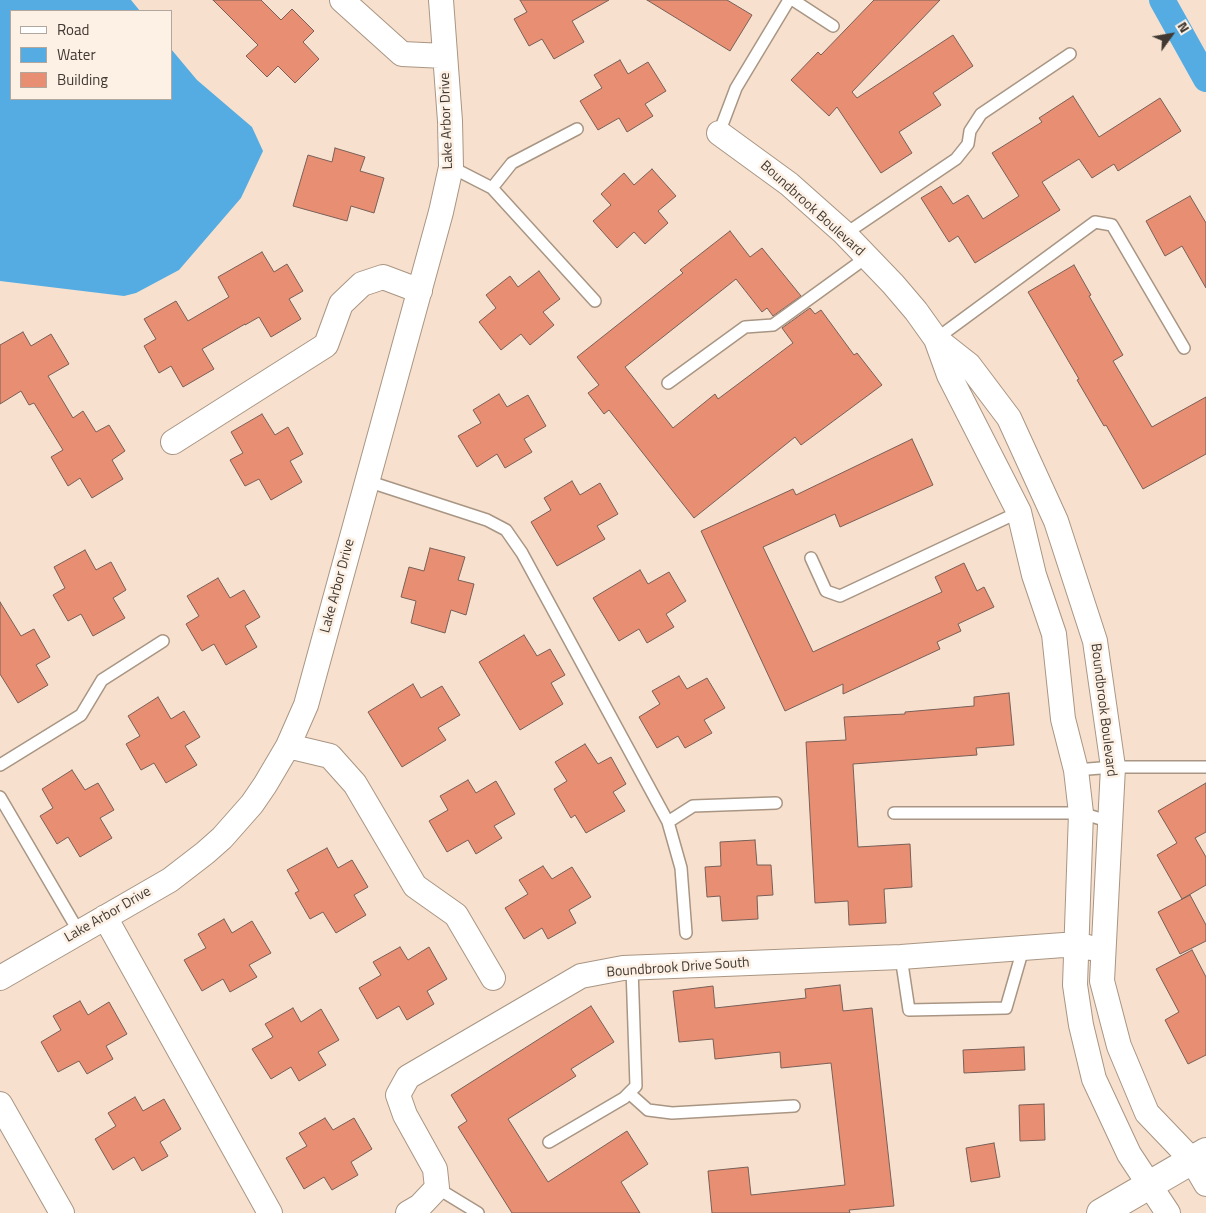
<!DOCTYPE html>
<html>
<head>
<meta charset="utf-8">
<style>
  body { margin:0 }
  #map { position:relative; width:1206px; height:1213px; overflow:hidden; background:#f7e1ce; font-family:"Titillium Web",sans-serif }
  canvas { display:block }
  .legend { position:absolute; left:10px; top:10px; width:162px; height:90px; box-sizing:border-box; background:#fdf0e4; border:1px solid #b2a79c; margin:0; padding:6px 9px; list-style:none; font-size:15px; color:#413931 }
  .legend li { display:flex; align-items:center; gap:10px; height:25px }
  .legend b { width:25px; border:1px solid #b2a79c }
  .north { position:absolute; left:1146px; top:10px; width:50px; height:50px; -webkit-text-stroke:4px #fdf0e4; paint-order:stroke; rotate:58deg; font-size:14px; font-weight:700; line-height:20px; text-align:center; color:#413931 }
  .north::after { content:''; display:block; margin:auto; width:18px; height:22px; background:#413931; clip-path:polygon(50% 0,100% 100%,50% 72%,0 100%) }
</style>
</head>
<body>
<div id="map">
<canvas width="1206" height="1213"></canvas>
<ul class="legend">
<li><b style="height:6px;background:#fff"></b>Road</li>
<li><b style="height:14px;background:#54ace3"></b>Water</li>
<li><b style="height:14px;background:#e88e72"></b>Building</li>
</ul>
<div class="north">N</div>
</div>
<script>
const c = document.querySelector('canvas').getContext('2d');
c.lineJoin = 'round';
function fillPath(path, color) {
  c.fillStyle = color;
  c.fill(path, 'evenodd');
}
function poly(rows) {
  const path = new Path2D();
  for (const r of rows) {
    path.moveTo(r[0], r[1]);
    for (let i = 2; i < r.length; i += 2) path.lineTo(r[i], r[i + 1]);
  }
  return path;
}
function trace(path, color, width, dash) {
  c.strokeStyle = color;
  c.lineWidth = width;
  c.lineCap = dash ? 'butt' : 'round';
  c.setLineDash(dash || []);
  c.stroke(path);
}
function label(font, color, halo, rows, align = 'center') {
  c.font = font + ' "Titillium Web",sans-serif';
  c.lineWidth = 5;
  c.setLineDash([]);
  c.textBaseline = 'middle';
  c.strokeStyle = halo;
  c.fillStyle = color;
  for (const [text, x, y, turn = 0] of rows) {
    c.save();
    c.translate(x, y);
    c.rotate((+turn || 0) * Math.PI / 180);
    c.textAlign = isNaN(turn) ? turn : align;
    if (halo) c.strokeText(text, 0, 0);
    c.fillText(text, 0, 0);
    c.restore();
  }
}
fillPath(poly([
  [0,0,131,0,140,11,11,11,11,99,171,99,171,49,197,80,252,127,263,151,241,198,179,270,136,293,124,296,0,281]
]), '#54ace3');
trace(poly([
  [1162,0,1206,79]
]), '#54ace3', 26);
const building = poly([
  [213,0,261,0,281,20,292,9,314,31,303,42,319,59,295,83,278,66,267,77,246,56,258,45,213,0],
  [520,0,609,0,572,21,584,42,554,59,542,39,529,46,514,19,527,12,520,0],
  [647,0,727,0,752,15,730,51,647,0],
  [874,0,940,0,852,92,857,98,953,35,973,66,933,93,941,105,899,132,912,153,881,173,837,107,829,116,791,80,818,52,821,55,874,0],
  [620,60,628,74,648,62,666,91,645,104,653,116,627,132,619,118,598,130,580,101,602,88,594,75,620,60],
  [1073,96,1099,137,1160,98,1181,131,1118,171,1114,164,1092,178,1079,159,1042,182,1060,210,975,263,958,236,949,242,921,198,941,186,953,204,968,195,983,219,1019,196,992,153,1042,122,1039,118,1073,96],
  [335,148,365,157,360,171,384,178,374,213,351,206,347,221,293,206,308,155,332,162,335,148],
  [652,169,676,196,658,211,668,223,645,244,634,232,617,248,593,221,611,205,601,194,624,173,634,185,652,169],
  [1190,196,1206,223,1206,288,1182,246,1165,256,1146,221,1190,196],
  [730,231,750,257,762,248,801,296,773,316,767,308,762,312,736,279,625,367,673,428,715,394,718,399,793,343,782,328,810,308,815,314,821,310,854,355,857,353,882,385,801,445,795,437,694,518,609,410,604,414,588,393,599,385,577,357,683,273,680,270,730,231],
  [262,252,274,272,287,264,303,291,289,299,301,319,271,337,259,317,245,325,245,324,202,349,214,369,183,387,171,366,159,373,144,346,156,339,144,319,176,301,188,321,229,297,218,277,262,252],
  [1074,265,1091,295,1089,296,1123,355,1113,361,1152,427,1206,397,1206,454,1143,489,1106,425,1104,426,1077,380,1079,379,1028,292,1074,265],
  [539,271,560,299,543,312,554,325,530,345,521,334,501,350,479,322,496,308,486,295,510,276,518,287,539,271],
  [23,332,31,346,51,334,69,364,48,376,73,418,83,411,96,432,109,425,125,451,112,460,123,479,92,498,80,478,68,486,51,457,63,450,34,403,29,405,21,391,0,404,0,345,23,332],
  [499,394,507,407,528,395,546,426,524,439,532,452,505,468,497,454,477,467,458,436,481,423,473,410,499,394],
  [262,414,275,435,288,427,303,454,290,461,302,482,271,500,259,479,245,486,230,460,243,453,231,432,262,414],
  [912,439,933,485,840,527,835,514,763,547,813,652,942,592,935,577,964,563,977,591,984,587,994,607,958,624,961,631,937,642,940,649,843,694,843,684,785,711,701,531,793,489,796,495,912,439],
  [572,481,580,495,600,483,618,514,597,526,605,539,557,566,531,522,551,510,544,498,572,481],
  [430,548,465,557,458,580,474,584,466,615,451,610,445,633,411,623,416,601,401,597,409,567,424,571,430,548],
  [85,550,96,570,111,562,126,590,113,598,125,618,93,636,81,614,68,621,53,595,65,588,54,567,85,550],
  [640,570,648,584,669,572,686,601,666,614,674,627,647,643,639,629,619,641,593,598,640,570],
  [218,578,230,598,244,590,260,617,245,626,257,647,226,665,214,644,202,651,186,624,199,616,187,596,218,578],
  [0,602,21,636,34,629,50,657,36,665,48,685,18,703,0,674,0,602],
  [524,635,537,656,550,649,565,675,551,683,563,704,520,730,479,662,524,635],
  [679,676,687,689,707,678,725,708,704,720,712,733,685,748,678,736,657,748,639,717,660,704,652,691,679,676],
  [413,684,421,698,442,686,460,715,438,728,446,740,402,767,368,712,413,684],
  [1009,693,1014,745,976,748,977,755,853,764,858,847,910,844,912,887,884,889,886,923,849,925,848,901,815,903,806,742,846,740,844,717,905,714,905,712,974,706,974,697,1009,693],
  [158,697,171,719,184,711,200,737,185,746,197,765,166,783,154,763,141,770,126,744,140,736,128,716,158,697],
  [585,744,598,764,611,757,626,784,613,792,625,811,586,833,575,815,571,818,554,789,567,781,555,762,585,744],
  [72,770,85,790,98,783,114,810,100,818,112,838,80,857,68,837,57,844,40,816,53,808,42,789,72,770],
  [468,780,476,793,496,781,515,814,494,826,502,838,476,854,468,840,447,852,429,821,448,810,440,796,468,780],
  [1206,783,1206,832,1195,838,1206,857,1206,885,1182,899,1157,855,1177,843,1158,811,1206,783],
  [755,840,757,865,771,865,773,895,757,896,758,919,722,921,720,896,707,897,705,867,721,866,720,842,755,840],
  [327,848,338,868,352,860,368,887,354,895,366,915,336,933,323,912,310,919,295,893,299,891,287,870,327,848],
  [543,866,552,879,572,867,591,897,569,910,576,923,548,939,542,928,524,939,505,908,528,894,519,880,543,866],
  [1190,895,1206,925,1206,941,1180,954,1158,912,1190,895],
  [224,919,232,933,252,921,271,953,249,965,257,977,230,992,223,979,202,991,184,960,206,948,198,934,224,919],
  [400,947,408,960,429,947,447,979,427,991,434,1004,407,1020,399,1006,377,1019,359,988,381,975,373,962,400,947],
  [1192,950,1206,977,1206,1055,1188,1064,1165,1020,1179,1012,1156,969,1192,950],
  [840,985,843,1011,872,1008,894,1206,849,1210,850,1213,712,1213,708,1171,748,1167,751,1195,845,1185,831,1063,781,1068,780,1052,715,1059,713,1039,679,1042,673,991,713,986,715,1008,806,998,805,989,840,985],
  [80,1001,88,1015,109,1002,127,1034,106,1046,113,1059,87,1074,79,1061,58,1072,41,1042,61,1030,53,1016,80,1001],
  [591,1006,614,1042,571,1069,576,1076,508,1119,548,1182,627,1131,648,1164,621,1182,640,1213,512,1213,458,1127,467,1121,451,1095,591,1006],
  [293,1008,301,1022,321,1009,339,1040,318,1052,326,1065,299,1081,291,1067,271,1079,252,1049,273,1037,265,1024,293,1008],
  [1024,1047,1025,1070,964,1073,963,1050,1024,1047],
  [135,1097,143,1111,164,1099,181,1129,160,1142,168,1156,142,1171,134,1157,113,1170,95,1139,116,1126,108,1113,135,1097],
  [1044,1104,1045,1140,1020,1141,1019,1105,1044,1104],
  [325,1118,333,1130,354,1118,372,1149,351,1162,358,1175,332,1190,324,1177,304,1189,286,1158,307,1146,299,1133,325,1118],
  [994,1143,1000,1177,971,1182,966,1148,994,1143]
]);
fillPath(building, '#e88e72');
trace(building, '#795f57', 1);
const lane = poly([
  [793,0,833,26],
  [719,133,736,88,789,0],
  [451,167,492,188,595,301],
  [492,188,512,163,577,129],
  [845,234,956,159,968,144,970,131,981,114,1070,54],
  [936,339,1095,222,1112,225,1184,348],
  [668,383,745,327,773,325,867,257],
  [367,481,487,520,506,530,522,553,668,822,681,868,686,933],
  [811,558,826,591,840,596,1019,512],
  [0,765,81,715,102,680,163,641],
  [1076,770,1113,767,1206,767],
  [0,797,79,932],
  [894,813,1081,813,1111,822],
  [668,822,693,806,776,803],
  [901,957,909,1010,1006,1008,1023,949],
  [629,1093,648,1110,672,1113,794,1106],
  [549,1142,624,1098,636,1086,632,968],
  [437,1188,478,1213]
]);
const street = poly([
  [342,0,402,54,445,56],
  [719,133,789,184,843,232,893,284,916,311,936,339,949,375,1019,512,1034,575,1054,634,1063,719,1076,770,1081,813,1075,985,1081,1025,1094,1079,1129,1154,1168,1213],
  [936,339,969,365,1009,418,1056,521,1095,641,1113,767,1102,981,1119,1046,1147,1113,1192,1160,1206,1184],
  [173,442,326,345,341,304,362,284,383,277,420,291],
  [288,746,330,756,355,784,415,886,456,915,493,978],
  [105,917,270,1213],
  [0,978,170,880,205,853,222,838,252,804,265,785,288,746,306,705,441,212,451,167,450,121,441,0],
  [0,1104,62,1213],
  [408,1213,420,1206,437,1188,435,1169,405,1115,398,1095,408,1077,581,976,623,968,901,957,1077,944,1091,948]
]);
const secondary = poly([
  [1101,1213,1206,1152]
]);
trace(lane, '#a99583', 14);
trace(street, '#a99583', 26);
trace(secondary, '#a99583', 30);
trace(lane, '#fff', 11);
trace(street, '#fff', 24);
trace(secondary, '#fff', 28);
label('14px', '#413931', '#fdf0e4', [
  ["Lake Arbor Drive",447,121,-92],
  ["Boundbrook Boulevard",812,209,42],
  ["Lake Arbor Drive",338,586,-75],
  ["Boundbrook Boulevard",1103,710,83],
  ["Lake Arbor Drive",108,915,-30],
  ["Boundbrook Drive South",678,968,-4]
]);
</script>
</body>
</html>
